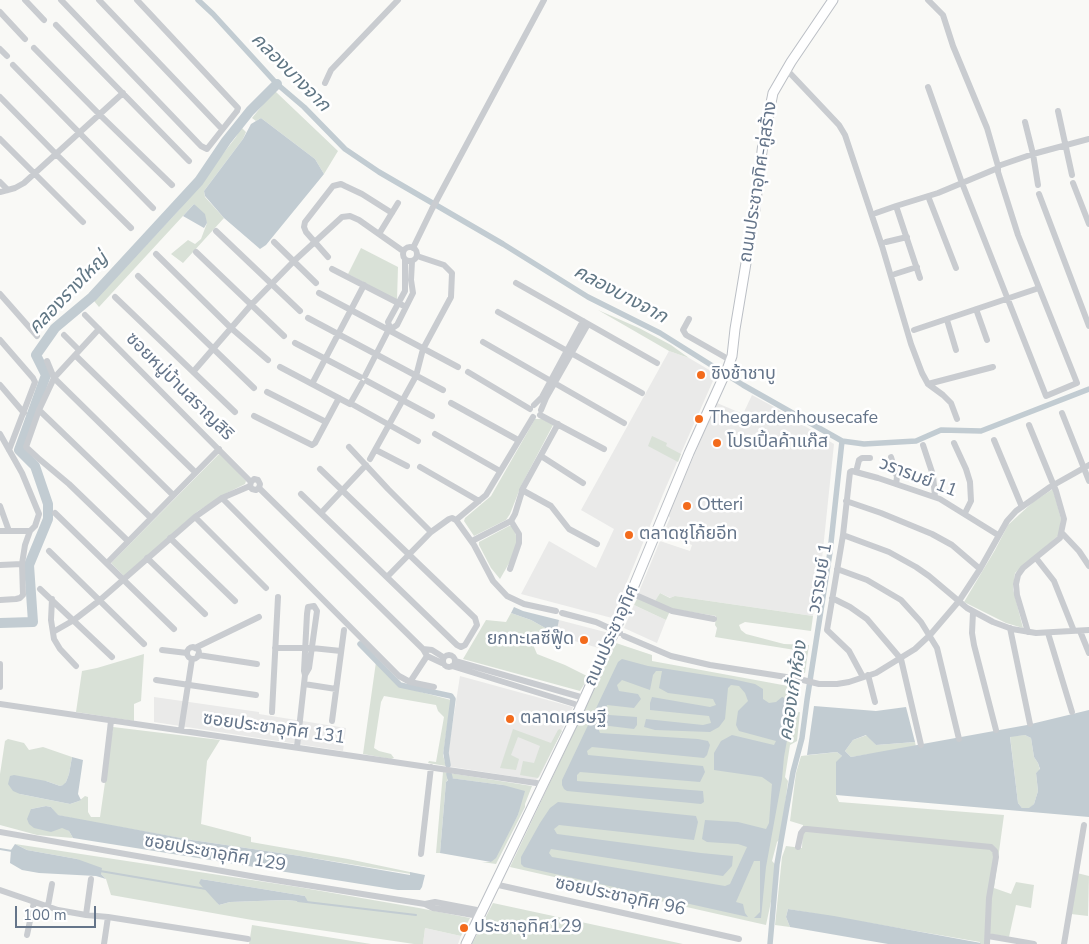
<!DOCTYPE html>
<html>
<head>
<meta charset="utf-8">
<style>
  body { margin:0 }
  #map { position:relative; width:1089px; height:944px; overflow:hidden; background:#f9f9f6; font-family:"Nunito Sans",sans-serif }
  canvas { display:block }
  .scale { position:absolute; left:15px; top:906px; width:81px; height:22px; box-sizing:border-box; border:2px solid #65758a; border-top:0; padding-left:6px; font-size:15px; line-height:18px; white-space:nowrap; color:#65758a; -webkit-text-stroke:4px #fff; paint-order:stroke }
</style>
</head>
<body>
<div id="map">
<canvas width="1089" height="944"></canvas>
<div class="scale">100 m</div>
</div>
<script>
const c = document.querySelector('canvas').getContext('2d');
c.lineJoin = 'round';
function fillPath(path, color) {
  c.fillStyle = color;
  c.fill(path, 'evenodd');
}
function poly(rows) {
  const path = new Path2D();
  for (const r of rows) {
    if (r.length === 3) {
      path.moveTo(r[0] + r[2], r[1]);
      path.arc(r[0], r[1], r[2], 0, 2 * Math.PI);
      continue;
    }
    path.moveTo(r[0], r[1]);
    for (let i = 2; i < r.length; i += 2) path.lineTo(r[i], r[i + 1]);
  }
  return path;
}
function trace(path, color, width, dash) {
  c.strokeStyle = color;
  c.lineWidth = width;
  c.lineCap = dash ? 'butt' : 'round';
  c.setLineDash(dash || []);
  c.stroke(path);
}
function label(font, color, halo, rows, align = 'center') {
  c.font = font + ' "Nunito Sans","Noto Sans Thai",sans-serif';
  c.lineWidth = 5;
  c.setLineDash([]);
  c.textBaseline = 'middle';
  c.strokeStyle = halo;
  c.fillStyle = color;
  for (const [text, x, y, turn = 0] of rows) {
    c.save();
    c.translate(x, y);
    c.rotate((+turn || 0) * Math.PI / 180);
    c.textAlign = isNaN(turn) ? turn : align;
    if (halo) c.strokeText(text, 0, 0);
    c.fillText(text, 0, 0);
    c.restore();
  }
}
fillPath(poly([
  [669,351,689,358,716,374,666,487,612,618,521,594,549,541,596,568,614,529,581,510],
  [752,395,774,407,834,444,822,559,813,616,675,596,671,598,660,593,655,601,638,594,660,541,690,551,692,545,663,534,670,518,668,515,717,403,743,414],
  [634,605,666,620,657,643,624,628],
  [559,620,609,633,605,645,602,649,554,635],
  [460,676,573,707,540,776,536,780,446,766],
  [154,697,259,712,259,714,346,728,343,751,154,722],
  [425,928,461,936,458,944,423,944]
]), '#eaeae9');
fillPath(poly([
  [273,92,276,92,338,151,324,174,315,159,261,118,256,121,252,118],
  [241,127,246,132,243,139,204,191,205,197,224,218,183,263,171,254,188,240,195,244,201,239,207,223,194,204,99,307,94,301,179,210,236,137],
  [361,248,398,267,397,300,348,274],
  [598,310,639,328,671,345,689,358,669,351],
  [535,419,542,419,553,425,521,486,510,514,506,520,474,536,464,521,465,518,491,496],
  [652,436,667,443,666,446,681,454,678,462,648,446],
  [220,453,246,481,245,484,227,493,198,511,124,576,111,563],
  [1053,489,1061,519,1059,535,1015,573,1013,589,1023,628,1006,623,964,602,995,550,1008,525,1033,502],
  [509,526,512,526,516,535,516,551,500,579,491,568,479,545,479,542],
  [660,593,670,598,675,596,813,616,811,631,745,622,739,625,741,630,746,634,784,644,809,645,805,673,793,671,795,650,715,637,717,628,715,625,716,616,673,609,655,601],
  [638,597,670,611,666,620,634,605],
  [511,613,531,620,556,634,554,635,532,636,534,647,537,654,565,665,587,676,585,683,580,691,463,659,486,620,506,622],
  [616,643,652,655,652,661,799,688,794,705,795,713,800,712,797,741,790,745,785,777,788,781,781,838,777,842,772,861,775,864,772,897,766,925,510,867],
  [144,654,141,701,134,704,134,721,76,712,82,671,97,668],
  [376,662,398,686,451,700,443,755,446,766,428,763,429,761,436,762,444,717,438,711,436,705,384,696,381,702,374,748,379,751,391,754,394,758,391,759,363,754],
  [113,727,220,740,207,761,201,824,251,837,251,842,348,859,410,872,411,874,300,856,192,840,86,821,57,815,51,807,46,806,31,809,69,831,73,838,37,835,0,825,0,774,5,741,8,739,24,743,29,750,43,747,72,757,69,774,66,782,64,785,60,786,46,781,20,794,70,804,79,801,85,796,88,797,88,812,91,817,100,817],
  [513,729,551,743,558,730,560,729,562,731,538,778,520,775,523,761,534,763,540,746,518,737,511,755,519,759,516,770,500,768],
  [867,735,876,745,915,742,916,747,851,757,845,751,853,740],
  [1025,735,1031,738,1034,757,1038,763,1040,770,1036,773,1038,791,1034,804,1030,808,1022,808,1018,803,1010,736],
  [837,752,842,756,836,795,839,802,1004,815,994,888,1011,894,1016,882,1034,885,1031,908,1016,905,1009,937,985,933,985,944,980,944,980,942,788,909,786,917,790,927,775,925,782,857,786,846,802,848,803,825,790,821,796,773,801,756],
  [443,772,532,786,525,804,525,807,496,864,482,862,491,862,518,815,520,804,503,785,449,778,446,782,440,853,436,853],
  [15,844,298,887,419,908,470,918,461,936,425,928,423,944,414,944,252,920,111,895,106,879,101,874,77,859,27,850],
  [201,879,305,896,307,902,285,900,230,902,219,905],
  [1077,873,1089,876,1088,916,1071,914],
  [493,903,683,944,472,944],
  [252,925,371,944,249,944]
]), '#d9e1d7');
fillPath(poly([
  [261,118,315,159,324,174,266,245,260,249,224,218,205,196,204,191,243,139,251,124],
  [194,204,205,214,207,223,204,228,183,216],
  [514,607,523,611,559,620,556,634,531,620,511,613],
  [622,659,648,666,732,679,755,684,763,689,763,699,769,703,776,702,782,697,787,699,789,708,789,729,784,757,782,779,766,867,761,918,754,918,760,912,760,861,754,861,736,902,743,904,745,913,748,917,524,867,521,864,521,857,540,823,550,808,558,802,696,816,698,822,694,840,559,825,554,829,557,834,701,853,733,856,732,866,723,876,551,849,549,853,552,857,725,886,730,884,747,847,738,844,707,842,702,839,705,820,738,822,766,829,769,823,772,784,762,777,714,770,714,753,721,741,732,735,774,745,776,741,739,731,736,725,738,711,748,701,745,693,739,686,731,685,728,688,725,719,719,727,710,732,655,730,644,727,646,719,703,725,711,723,709,716,650,710,650,703,652,697,710,707,716,705,713,699,668,693,659,688,662,671,656,671,653,675,650,690,622,680,617,685,619,691,638,694,641,699,634,708,607,705,606,710,609,715,637,717,637,725,634,729,601,725,598,728,600,733,698,739,708,741,710,745,707,755,704,758,592,747,587,751,588,755,703,766,705,772,700,782,580,772,577,775,577,781,703,791,704,802,701,804,567,791,564,789,562,785,562,780,618,662],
  [814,706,876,711,906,707,915,742,876,745,866,735,853,740,845,751,851,757,1027,725,1089,710,1089,817,836,795,836,762,842,756,837,752,807,755],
  [1025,735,1031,738,1034,757,1038,763,1040,769,1036,773,1038,791,1034,804,1029,808,1022,808,1018,803,1010,737],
  [72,757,83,760,78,794,81,800,79,801,70,804,20,794,13,791,8,784,10,776,14,775,46,781,60,786,63,785,66,782,69,774],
  [450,778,503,785,525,791,518,815,496,858,491,862,440,853,446,782],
  [46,806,51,807,58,815,192,840,300,856,410,875,410,872,425,875,422,887,420,890,398,890,73,838,69,831,62,828,51,832,34,828,29,824,27,819,31,809],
  [15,844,27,850,77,859,102,868,101,874,106,879,96,876,39,873,22,870,10,863,11,850],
  [201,879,305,896,308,902,285,900,230,902,219,905,199,883],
  [788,909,834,916,981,943,980,944,888,944,790,927,786,917]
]), '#c2ccd2');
trace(poly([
  [0,849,12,851],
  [100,871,206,889],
  [298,901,416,915]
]), '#c2ccd2', 2);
trace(poly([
  [198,0,213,14,277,84,304,107,345,149,379,172,503,244,588,297,660,333,743,385,842,441,864,444,916,441,941,430,981,431,1089,389],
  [360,644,400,685,451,696,453,699,446,753,448,765],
  [449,774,450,778],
  [770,944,777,864,793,772,802,738,807,700,830,552,842,441]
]), '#c2ccd2', 5.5);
trace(poly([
  [0,623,33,622,29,565,48,519,48,504,35,466,19,450,46,375,36,355,55,328,92,297,199,181,226,141,250,111,277,84]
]), '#c2ccd2', 10);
const secondary = poly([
  [466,944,581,706,621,617,689,453,728,367,732,356,735,329,755,209,763,143,773,93,791,62,833,0]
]);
trace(secondary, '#bbbfc5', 11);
trace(poly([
  [25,0,44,20],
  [61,0,201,146,207,149,237,111,238,108,137,0],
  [99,0,222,129],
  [0,12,25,39],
  [56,25,189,161],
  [34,48,100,115,172,185],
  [0,49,7,56],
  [13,65,153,208],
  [787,70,839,125,845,135,882,246,911,344,922,373,928,384,993,367],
  [325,83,331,70,398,0],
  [928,87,962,183,1046,396,1077,383,1018,235,998,172,998,166,987,128,953,46,943,15,928,0],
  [0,97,56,154,131,228],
  [1058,111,1072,175],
  [1025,122,1033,154,1038,185],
  [0,139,83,222],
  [998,166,1033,154,1089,139],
  [0,182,8,190],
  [1073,183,1089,224],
  [0,192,15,188,24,183,123,93],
  [1039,194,1089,326],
  [928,196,956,268],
  [876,213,896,206],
  [216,231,300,311],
  [379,234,398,203],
  [274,242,316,283],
  [886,242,907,237],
  [410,254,7],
  [413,248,432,209,544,0],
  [196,252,284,336],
  [156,254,231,328,268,360],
  [328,257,306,232,304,227,305,222,333,186,341,184,345,186,362,194,392,213],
  [332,269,406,307],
  [895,274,917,267],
  [138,276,254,388],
  [920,278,896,206,938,193,998,168],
  [516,283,657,363],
  [319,293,458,367],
  [0,294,37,336],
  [115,297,235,412],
  [976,309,987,340],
  [498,312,642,393],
  [85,315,251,482],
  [308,318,443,390],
  [689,319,683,330,686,335,730,360],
  [947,320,956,350],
  [390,328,388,322,405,291,405,260],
  [99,329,54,378,39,410,26,447,38,458,69,484,128,541],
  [914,330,1039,288],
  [64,335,79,350],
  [0,340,33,378,35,382,9,450],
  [483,342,624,423],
  [295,343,360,377],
  [75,355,195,472],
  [47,361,54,378,173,495],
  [280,367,350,404,362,383],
  [193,372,251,305,294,261,342,217,350,216,359,220,403,251],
  [468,372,530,409],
  [365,376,388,331,397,325,413,293,411,280,412,261],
  [367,381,432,416],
  [312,384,364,285],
  [928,384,943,395,951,403,957,419],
  [0,385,24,413],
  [267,392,326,422],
  [350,403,418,441],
  [451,403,518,440],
  [534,405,542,397,583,321],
  [39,410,151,518],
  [541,410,546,398,588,324],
  [1062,413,1089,481],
  [540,415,604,449],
  [254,416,312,445,315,443,339,398],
  [533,417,486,495,456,520,474,545,493,581,507,596,524,604,556,611],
  [0,434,22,473,39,514,35,526,30,531,0,531],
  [435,434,500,471],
  [994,440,1022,507],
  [954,443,966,469,970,482,971,501,965,513],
  [923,445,933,475,935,497],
  [349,447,388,489,431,532],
  [376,450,407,466],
  [541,456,583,483],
  [891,457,897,477,896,484],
  [370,459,416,376,423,349,451,297,452,273,444,265,417,256],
  [420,467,479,501],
  [856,472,859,460,862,458,870,458],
  [259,488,256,490,252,489,250,486,251,482,254,479,258,480,260,484,259,488,423,649,427,656,442,663],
  [522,490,551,506,569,529,597,544],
  [301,494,457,645,461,647,465,645,477,625,475,618,320,469],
  [222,498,399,676,410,682,434,687],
  [846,501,881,513,932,534,952,545,980,569],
  [0,506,9,531],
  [55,513,174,629],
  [321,513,366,465],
  [195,517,266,588],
  [1062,533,1079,551,1089,566],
  [843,535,889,552,916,567,929,576,967,608,993,622,1012,629,1036,633,1089,630],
  [170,538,235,601],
  [472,541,511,521,515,514,523,488,558,424],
  [49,551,144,644],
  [147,558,205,614],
  [1036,558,1054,581,1074,631],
  [107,563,219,449],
  [0,565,22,564],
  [510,569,519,543,519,534,511,521],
  [837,569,867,580,901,600,921,622,937,648,959,739],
  [387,577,431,532,449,519,452,518,456,520],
  [40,589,112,657],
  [631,593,672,611,714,619],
  [832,598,850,607,867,619,901,659,921,745],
  [52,599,51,620,54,639,60,649,76,666],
  [0,600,16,599,20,598,23,595,22,564,25,545,30,531],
  [973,612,972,633,974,645,996,730],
  [562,613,596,622,620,633],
  [1010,628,1030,724],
  [1080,631,1089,653],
  [53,632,74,620,100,600,195,517,222,498,250,486],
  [1028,632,1017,595,1016,584,1018,575,1023,568,1060,538,1064,519,1056,491,1029,425],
  [1048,633,1072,712],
  [624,636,671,656,710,665,799,679,819,684,837,684,849,682,876,673,915,649,930,635,959,601,980,569,1007,521,1016,511,1050,487,1089,465],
  [193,653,6],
  [195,648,259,617],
  [275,648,312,648,341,651],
  [423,649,432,650,443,657],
  [162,650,187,653],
  [449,661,6],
  [198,655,257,664],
  [455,661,584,698],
  [452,666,581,706],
  [868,675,875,702],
  [863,677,849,651,827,630,843,535,850,472,852,471,878,478,940,499,998,535],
  [156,680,256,695],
  [410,682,427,656],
  [304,684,336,689],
  [0,687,0,664],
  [0,704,543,784],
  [272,712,278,597],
  [332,721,344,630],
  [181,730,192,659],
  [297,747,305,675,304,671,307,614,308,607,314,606,317,611,309,668,305,675],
  [104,780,111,721],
  [0,832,262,878,425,904,433,908,479,916],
  [798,847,801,833,804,829,807,829,991,847,995,851,996,857,989,898,987,944],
  [421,854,431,767],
  [494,884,739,939],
  [0,890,58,910,86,915,108,917,104,944],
  [425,904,435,902,482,911],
  [48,906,52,884],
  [86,915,91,879],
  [108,917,248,939],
  [27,935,34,902],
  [988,936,1034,944],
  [1064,944,1084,825]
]), '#c9ccd0', 6);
trace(secondary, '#fff', 9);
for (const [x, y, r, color] of [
  [701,375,5,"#f36b1c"],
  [699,419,5,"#f36b1c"],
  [717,443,5,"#f36b1c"],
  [687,506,5,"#f36b1c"],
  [629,535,5,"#f36b1c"],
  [584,640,5,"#f36b1c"],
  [510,719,5,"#f36b1c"],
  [464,928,5,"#f36b1c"]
]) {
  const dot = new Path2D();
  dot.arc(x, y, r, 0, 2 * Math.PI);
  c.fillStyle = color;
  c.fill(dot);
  trace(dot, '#fff', 2);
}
label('18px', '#65758a', '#fff', [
  ["ถนนประชาอุทิศ-คู่สร้าง",759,182,-81],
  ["ซอยหมู่บ้านสราญสิริ",179,387,45],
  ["วรารมย์ 11",918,478,21],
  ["วรารมย์ 1",821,578,-80],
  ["ถนนประชาอุทิศ",612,636,-66],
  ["ซอยประชาอุทิศ 131",274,729,8],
  ["ซอยประชาอุทิศ 129",215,854,10],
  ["ซอยประชาอุทิศ 96",620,897,12]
]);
label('18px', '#65758a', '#fff', [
  ["ชิงช้าชาบู",711,375],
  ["Thegardenhousecafe",709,419],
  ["โปรเปิ้ลค้าแก๊ส",727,443],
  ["Otteri",697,506],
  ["ตลาดซุโก้ยอีท",639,535],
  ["ยกทะเลซีฟู๊ด",574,640,"right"],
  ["ตลาดเศรษฐี",520,719],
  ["ประชาอุทิศ129",474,928]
], 'left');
label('italic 19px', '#617785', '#fff', [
  ["คลองบางจาก",290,73,45],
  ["คลองรางใหญ่",69,294,-46],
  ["คลองบางจาก",620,295,28],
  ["คลองเก้าห้อง",794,691,-81]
]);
</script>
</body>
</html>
